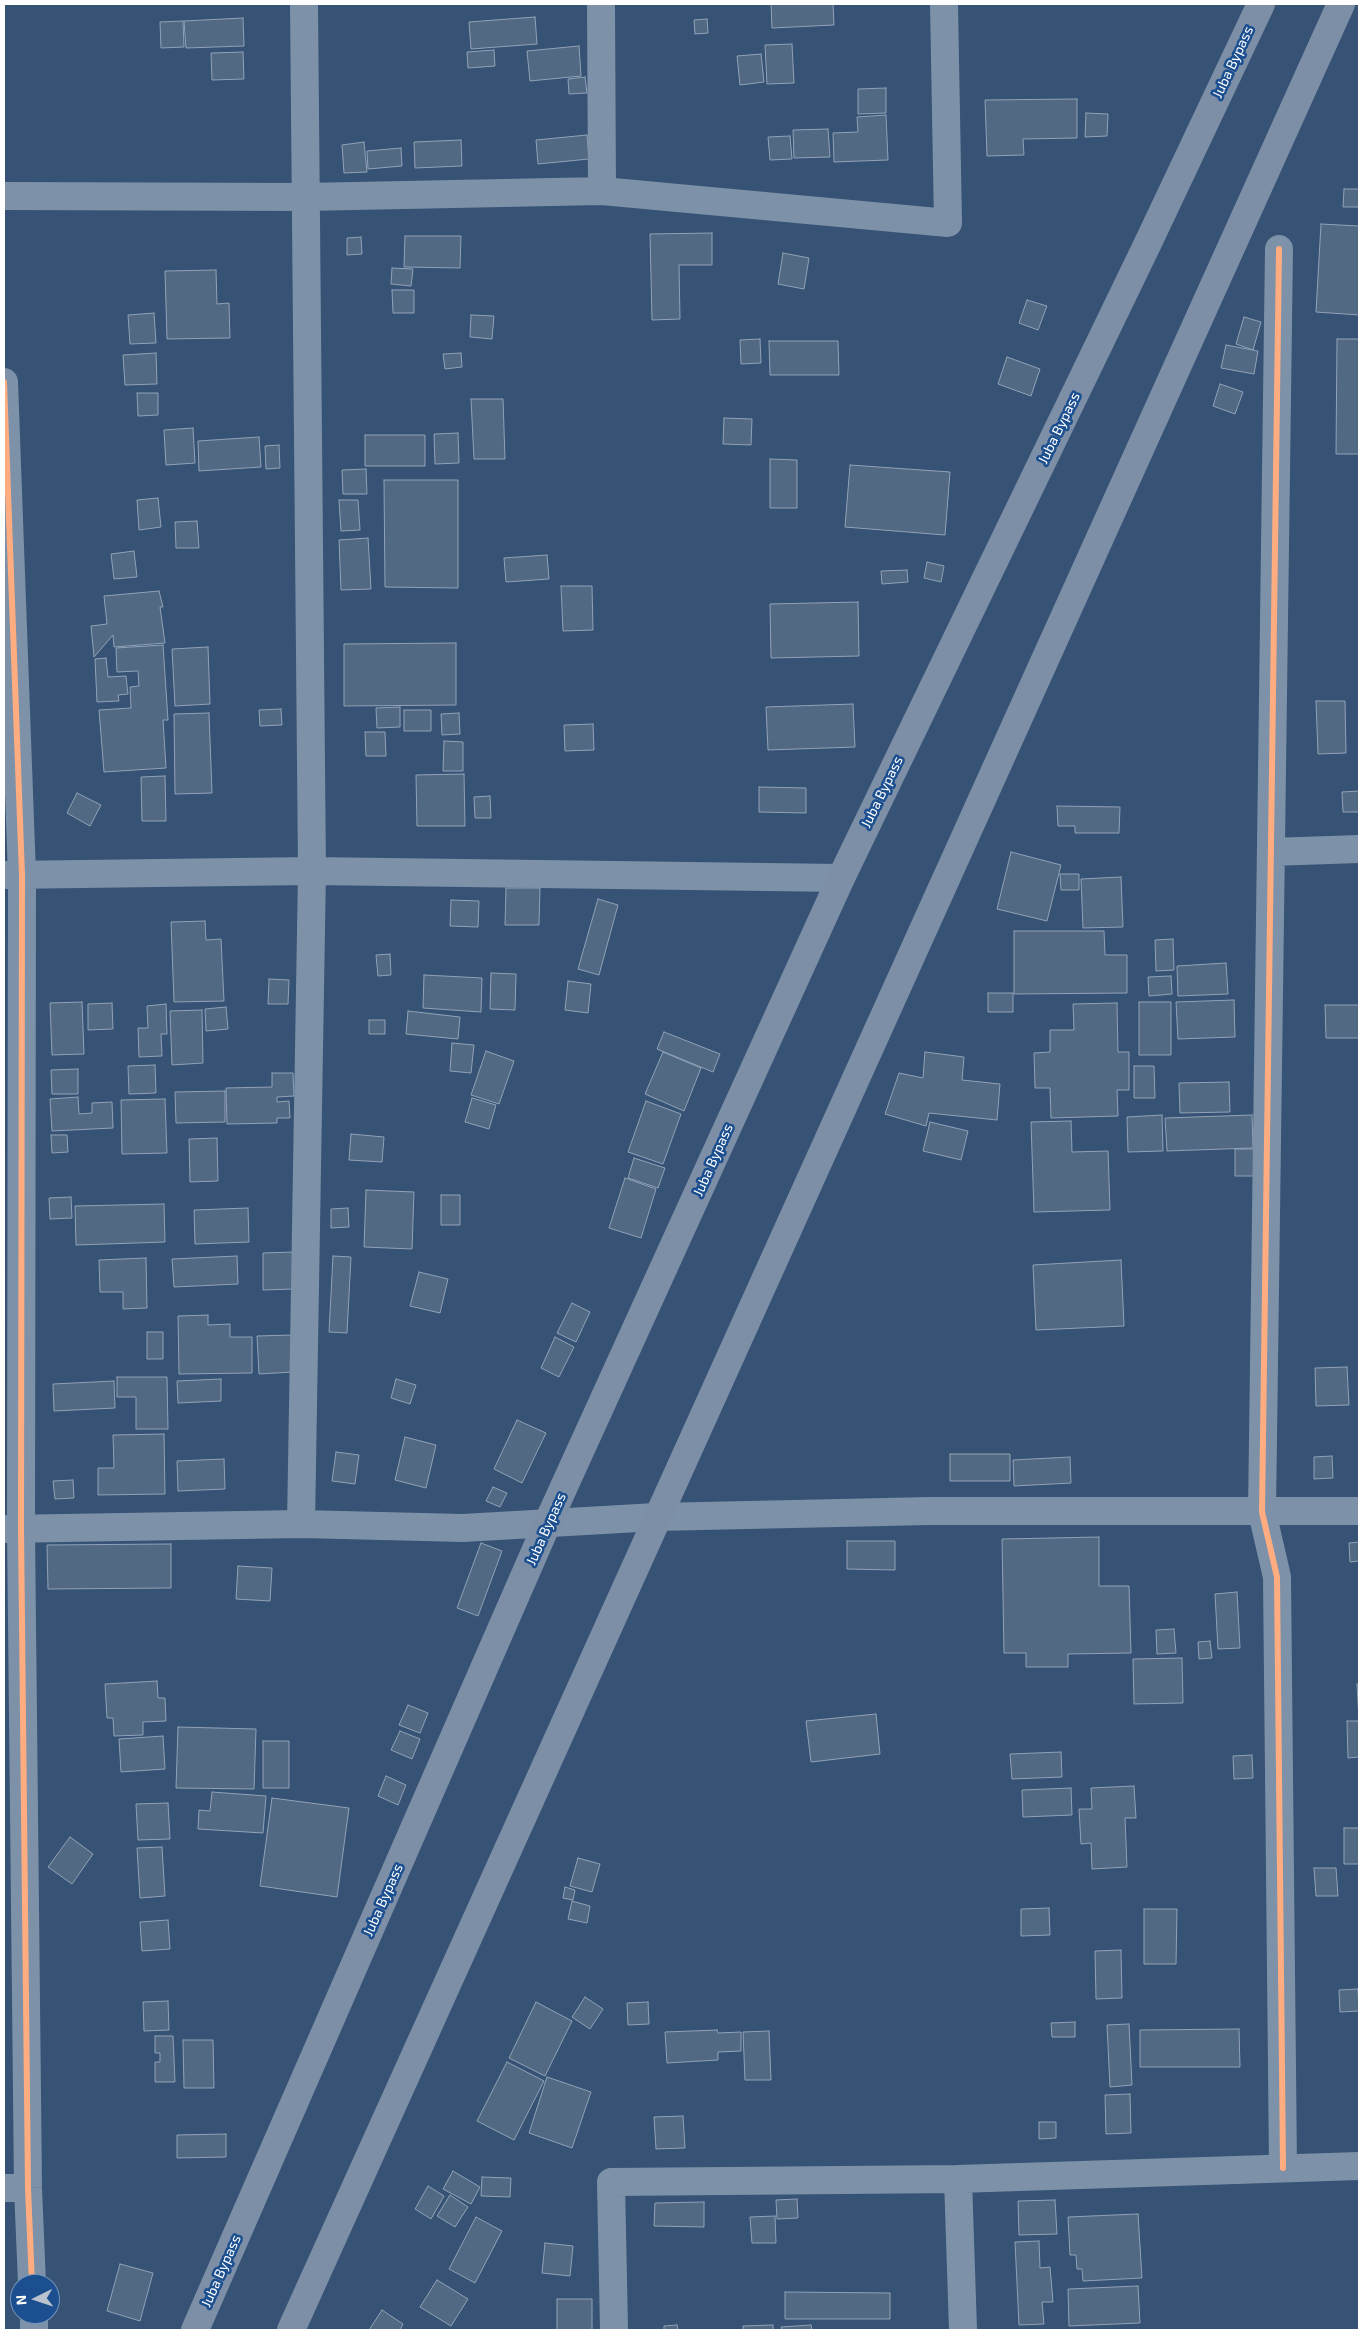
<!DOCTYPE html>
<html>
<head>
<meta charset="utf-8">
<style>
  body { margin:0 }
  #map { position:relative; width:1363px; height:2334px; overflow:hidden; background:#365274; font-family:"Exo 2",sans-serif }
  canvas { display:block }
  .frame { position:absolute; inset:0; border:5px solid #fff; pointer-events:none }
  .north { position:absolute; left:10px; top:2274px; width:50px; height:50px; box-sizing:border-box; background:#1b4f8f; border:1px solid #7695bc; border-radius:50%; rotate:266deg; font-size:14px; font-weight:700; line-height:20px; text-align:center; color:#fff }
  .north::after { content:''; display:block; margin:auto; width:18px; height:22px; background:#b9c2ce; clip-path:polygon(50% 0,100% 100%,50% 72%,0 100%) }
</style>
</head>
<body>
<div id="map">
<canvas width="1363" height="2334"></canvas>
<div class="frame"></div>
<div class="north">N</div>
</div>
<script>
const c = document.querySelector('canvas').getContext('2d');
c.lineJoin = 'round';
function fillPath(path, color) {
  c.fillStyle = color;
  c.fill(path, 'evenodd');
}
function poly(rows) {
  const path = new Path2D();
  for (const r of rows) {
    path.moveTo(r[0], r[1]);
    for (let i = 2; i < r.length; i += 2) path.lineTo(r[i], r[i + 1]);
  }
  return path;
}
function trace(path, color, width, dash) {
  c.strokeStyle = color;
  c.lineWidth = width;
  c.lineCap = dash ? 'butt' : 'round';
  c.setLineDash(dash || []);
  c.stroke(path);
}
function label(font, color, halo, rows, align = 'center') {
  c.font = font + ' "Exo 2",sans-serif';
  c.lineWidth = 5;
  c.setLineDash([]);
  c.textBaseline = 'middle';
  c.strokeStyle = halo;
  c.fillStyle = color;
  for (const [text, x, y, turn = 0] of rows) {
    c.save();
    c.translate(x, y);
    c.rotate((+turn || 0) * Math.PI / 180);
    c.textAlign = isNaN(turn) ? turn : align;
    if (halo) c.strokeText(text, 0, 0);
    c.fillText(text, 0, 0);
    c.restore();
  }
}
const building = poly([
  [771,4,833,4,834,25,772,28,771,4],
  [535,17,537,44,471,49,469,22,535,17],
  [243,18,244,46,186,48,184,21,243,18],
  [707,19,708,33,695,34,694,20,707,19],
  [183,21,184,47,161,48,160,22,183,21],
  [792,44,794,83,767,84,765,45,792,44],
  [579,46,581,76,530,81,527,51,579,46],
  [494,50,495,66,468,68,467,52,494,50],
  [243,52,244,79,212,80,211,53,243,52],
  [761,54,764,82,740,85,737,56,761,54],
  [585,77,587,93,569,94,568,79,585,77],
  [886,88,886,113,858,114,858,89,886,88],
  [1077,99,1077,138,1023,139,1024,155,987,156,985,100,1077,99],
  [1086,113,1108,114,1107,136,1085,137,1086,113],
  [886,115,888,160,834,162,833,133,858,132,857,117,886,115],
  [828,129,830,157,794,158,793,130,828,129],
  [587,135,589,159,538,164,536,140,587,135],
  [790,136,792,159,770,160,768,137,790,136],
  [461,140,462,166,415,168,414,142,461,140],
  [364,142,367,172,344,173,342,145,364,142],
  [401,148,402,166,368,169,367,151,401,148],
  [1344,189,1359,189,1359,207,1343,207,1344,189],
  [1321,224,1359,226,1359,315,1316,312,1321,224],
  [712,233,712,265,679,265,680,319,652,320,650,234,712,233],
  [405,236,461,236,460,268,404,267,405,236],
  [361,237,362,254,347,255,347,238,361,237],
  [783,253,809,258,804,289,778,284,783,253],
  [392,268,413,269,411,286,391,284,392,268],
  [216,270,217,304,229,303,230,338,167,339,165,271,216,270],
  [392,290,414,290,414,313,393,313,392,290],
  [1027,300,1047,306,1038,330,1019,323,1027,300],
  [154,313,156,343,130,344,128,315,154,313],
  [471,315,494,316,492,339,470,337,471,315],
  [1244,317,1261,322,1253,350,1236,344,1244,317],
  [760,339,761,363,741,364,740,340,760,339],
  [1337,339,1359,339,1359,454,1336,454,1337,339],
  [769,341,838,341,839,375,770,375,769,341],
  [1226,345,1258,351,1254,374,1221,368,1226,345],
  [156,353,157,384,125,385,123,355,156,353],
  [461,353,462,367,445,369,443,354,461,353],
  [1007,357,1040,369,1031,396,998,384,1007,357],
  [1220,384,1243,392,1235,414,1213,406,1220,384],
  [137,393,158,393,158,415,138,416,137,393],
  [471,399,503,399,505,459,474,459,471,399],
  [724,418,752,419,751,445,723,444,724,418],
  [193,428,195,463,166,465,164,430,193,428],
  [458,433,459,463,435,464,434,434,458,433],
  [365,435,425,435,425,466,365,466,365,435],
  [259,437,261,467,199,471,198,441,259,437],
  [279,445,280,468,266,469,265,446,279,445],
  [770,459,797,460,797,508,770,508,770,459],
  [850,465,950,472,945,535,845,527,850,465],
  [366,469,367,494,343,494,342,470,366,469],
  [384,480,458,480,458,588,385,587,384,480],
  [158,498,161,527,139,530,137,500,158,498],
  [339,500,358,500,360,530,341,531,339,500],
  [197,521,199,548,176,548,175,522,197,521],
  [368,538,371,589,341,590,339,540,368,538],
  [134,551,137,577,114,579,111,554,134,551],
  [547,555,549,579,506,582,504,558,547,555],
  [927,562,944,566,941,582,924,578,927,562],
  [907,570,908,582,882,584,881,571,907,570],
  [561,586,592,586,593,630,563,631,561,586],
  [159,591,163,607,160,607,165,643,114,647,113,635,94,657,91,626,107,624,104,596,159,591],
  [858,602,859,656,771,658,770,604,858,602],
  [456,643,456,705,344,706,344,644,456,643],
  [163,645,168,720,163,720,166,768,104,772,99,710,131,708,130,687,139,686,138,671,117,672,116,648,163,645],
  [208,647,210,704,175,706,172,649,208,647],
  [106,658,108,677,126,676,128,694,118,695,119,701,97,702,95,659,106,658],
  [1316,701,1345,701,1346,753,1318,754,1316,701],
  [853,704,855,747,768,750,766,707,853,704],
  [400,707,400,727,377,728,376,708,400,707],
  [281,709,282,725,260,726,259,710,281,709],
  [404,710,431,710,431,731,404,731,404,710],
  [209,713,212,793,175,794,174,714,209,713],
  [459,713,460,734,442,735,441,714,459,713],
  [593,724,594,750,565,751,564,725,593,724],
  [365,732,385,732,386,756,366,756,365,732],
  [444,741,463,742,463,771,443,771,444,741],
  [464,774,465,826,417,826,416,775,464,774],
  [165,776,166,821,142,821,141,777,165,776],
  [759,787,806,788,806,813,759,812,759,787],
  [1359,791,1359,812,1343,812,1342,792,1359,791],
  [77,793,101,805,90,826,67,813,77,793],
  [490,796,491,818,475,818,474,797,490,796],
  [1057,806,1120,807,1119,833,1075,833,1075,826,1058,826,1057,806],
  [1011,852,1061,865,1047,921,997,909,1011,852],
  [1060,874,1079,874,1079,890,1061,890,1060,874],
  [1121,877,1123,927,1083,928,1081,879,1121,877],
  [506,888,540,888,539,925,505,925,506,888],
  [598,899,618,905,599,975,578,969,598,899],
  [451,900,479,901,478,927,450,926,451,900],
  [205,921,206,940,221,939,224,1001,174,1002,171,922,205,921],
  [1014,931,1104,931,1105,955,1127,955,1127,993,1014,994,1014,931],
  [1173,939,1174,970,1156,971,1155,940,1173,939],
  [390,954,391,975,378,976,376,955,390,954],
  [1226,963,1228,994,1178,996,1177,966,1226,963],
  [491,973,516,974,515,1010,490,1009,491,973],
  [424,975,482,978,481,1012,423,1008,424,975],
  [1171,976,1172,994,1149,996,1148,977,1171,976],
  [269,979,289,980,288,1004,268,1004,269,979],
  [568,981,591,984,588,1013,565,1010,568,981],
  [988,993,1013,993,1013,1012,988,1012,988,993],
  [1234,1000,1235,1037,1178,1039,1176,1002,1234,1000],
  [82,1002,84,1054,52,1055,50,1003,82,1002],
  [1139,1002,1171,1002,1171,1055,1139,1055,1139,1002],
  [112,1003,113,1029,88,1030,88,1004,112,1003],
  [1117,1003,1118,1052,1129,1052,1129,1090,1117,1090,1118,1116,1051,1118,1050,1088,1035,1088,1034,1053,1050,1052,1050,1030,1074,1030,1073,1004,1117,1003],
  [166,1004,167,1034,161,1034,162,1056,139,1057,138,1028,148,1028,147,1006,166,1004],
  [1325,1005,1359,1005,1359,1038,1326,1038,1325,1005],
  [226,1007,228,1029,206,1031,205,1009,226,1007],
  [202,1010,203,1063,172,1065,170,1011,202,1010],
  [408,1011,460,1017,458,1039,406,1034,408,1011],
  [369,1020,385,1020,385,1034,369,1034,369,1020],
  [664,1032,720,1054,713,1072,657,1049,664,1032],
  [452,1043,474,1045,471,1073,450,1071,452,1043],
  [486,1051,514,1061,499,1104,471,1095,486,1051],
  [663,1052,701,1068,684,1111,645,1094,663,1052],
  [925,1052,964,1057,962,1080,1000,1084,997,1120,929,1113,926,1126,885,1114,899,1073,923,1078,925,1052],
  [155,1065,156,1093,129,1094,128,1066,155,1065],
  [1134,1066,1154,1066,1155,1098,1134,1098,1134,1066],
  [78,1069,78,1094,52,1094,51,1070,78,1069],
  [272,1073,293,1073,294,1096,277,1097,277,1102,289,1101,290,1118,277,1118,277,1123,227,1124,226,1088,272,1087,272,1073],
  [1229,1082,1230,1112,1180,1113,1179,1083,1229,1082],
  [225,1091,225,1122,176,1123,175,1092,225,1091],
  [78,1097,79,1114,92,1113,92,1103,112,1102,113,1128,52,1131,50,1099,78,1097],
  [472,1098,496,1105,489,1129,465,1122,472,1098],
  [165,1099,167,1153,122,1154,121,1100,165,1099],
  [646,1101,681,1114,663,1164,628,1152,646,1101],
  [1162,1115,1163,1151,1128,1152,1127,1117,1162,1115],
  [1252,1115,1253,1148,1167,1151,1165,1118,1252,1115],
  [1071,1121,1072,1152,1108,1151,1110,1210,1034,1212,1031,1122,1071,1121],
  [930,1122,968,1131,961,1160,923,1151,930,1122],
  [351,1134,384,1137,382,1162,349,1160,351,1134],
  [51,1135,67,1135,68,1152,52,1153,51,1135],
  [217,1138,218,1181,190,1182,189,1139,217,1138],
  [1235,1149,1255,1149,1255,1176,1235,1176,1235,1149],
  [634,1158,665,1168,658,1188,628,1178,634,1158],
  [625,1178,656,1189,641,1238,609,1228,625,1178],
  [366,1190,414,1192,412,1249,364,1247,366,1190],
  [441,1195,460,1195,460,1225,441,1225,441,1195],
  [71,1197,72,1218,50,1219,49,1198,71,1197],
  [164,1204,165,1242,76,1245,75,1206,164,1204],
  [248,1208,249,1242,195,1244,194,1210,248,1208],
  [348,1208,349,1227,331,1228,331,1209,348,1208],
  [294,1252,294,1289,263,1290,263,1253,294,1252],
  [237,1256,238,1284,174,1287,172,1259,237,1256],
  [333,1256,351,1257,347,1333,329,1332,333,1256],
  [146,1258,147,1308,123,1309,123,1292,100,1292,99,1260,146,1258],
  [1121,1260,1124,1326,1036,1330,1033,1265,1121,1260],
  [419,1272,448,1279,440,1313,410,1306,419,1272],
  [572,1303,590,1312,576,1342,557,1333,572,1303],
  [208,1315,208,1325,230,1324,230,1337,252,1337,252,1373,179,1374,178,1316,208,1315],
  [147,1332,163,1332,163,1359,147,1359,147,1332],
  [292,1335,294,1372,259,1374,257,1336,292,1335],
  [555,1337,574,1347,559,1377,541,1368,555,1337],
  [1347,1367,1349,1405,1316,1406,1315,1368,1347,1367],
  [117,1377,167,1377,168,1429,136,1429,136,1397,117,1397,117,1377],
  [221,1379,221,1401,178,1403,177,1381,221,1379],
  [396,1379,416,1385,410,1404,391,1398,396,1379],
  [114,1381,115,1408,54,1411,53,1384,114,1381],
  [517,1420,546,1433,522,1483,494,1469,517,1420],
  [164,1434,165,1494,98,1495,98,1468,114,1468,113,1435,164,1434],
  [405,1437,436,1445,426,1488,395,1480,405,1437],
  [336,1452,359,1455,355,1484,332,1481,336,1452],
  [950,1454,1010,1454,1010,1481,950,1481,950,1454],
  [1332,1456,1333,1478,1314,1479,1314,1457,1332,1456],
  [1070,1457,1071,1483,1014,1486,1013,1460,1070,1457],
  [224,1459,225,1489,178,1491,177,1461,224,1459],
  [73,1480,74,1498,55,1499,53,1481,73,1480],
  [493,1487,507,1493,500,1507,486,1501,493,1487],
  [1099,1537,1099,1586,1129,1586,1131,1653,1068,1654,1068,1667,1026,1667,1026,1653,1004,1653,1002,1539,1099,1537],
  [847,1541,895,1541,895,1570,847,1569,847,1541],
  [1359,1542,1359,1561,1350,1562,1349,1543,1359,1542],
  [481,1543,502,1551,478,1616,457,1608,481,1543],
  [171,1544,171,1588,48,1589,47,1545,171,1544],
  [238,1566,272,1568,270,1601,236,1599,238,1566],
  [1237,1592,1240,1648,1218,1649,1215,1594,1237,1592],
  [1174,1629,1176,1653,1157,1654,1156,1630,1174,1629],
  [1210,1641,1212,1658,1199,1659,1198,1642,1210,1641],
  [1182,1658,1183,1703,1134,1704,1133,1659,1182,1658],
  [157,1681,158,1698,165,1698,166,1721,143,1722,143,1735,114,1736,113,1718,107,1718,105,1684,157,1681],
  [1357,1684,1359,1684,1359,1720,1357,1684],
  [408,1705,428,1713,420,1733,399,1725,408,1705],
  [876,1714,880,1754,811,1762,806,1721,876,1714],
  [1347,1721,1359,1721,1359,1757,1348,1758,1347,1721],
  [178,1727,256,1729,254,1789,176,1788,178,1727],
  [400,1731,420,1739,412,1759,391,1750,400,1731],
  [163,1736,165,1769,121,1772,119,1739,163,1736],
  [263,1741,289,1741,289,1788,263,1788,263,1741],
  [1061,1752,1062,1777,1012,1779,1010,1754,1061,1752],
  [1252,1755,1253,1778,1234,1779,1233,1756,1252,1755],
  [386,1776,406,1785,398,1805,378,1796,386,1776],
  [1134,1786,1136,1818,1125,1818,1127,1867,1092,1869,1091,1843,1081,1844,1079,1809,1092,1809,1091,1788,1134,1786],
  [1071,1788,1072,1815,1023,1817,1022,1790,1071,1788],
  [212,1792,266,1796,263,1833,198,1829,199,1810,210,1811,212,1792],
  [272,1798,349,1808,337,1897,260,1886,272,1798],
  [168,1803,170,1839,138,1840,136,1804,168,1803],
  [1344,1828,1359,1828,1359,1864,1344,1864,1344,1828],
  [70,1837,93,1854,72,1884,48,1867,70,1837],
  [162,1847,165,1896,140,1898,137,1848,162,1847],
  [578,1858,600,1864,592,1892,570,1886,578,1858],
  [1314,1868,1336,1868,1338,1896,1316,1896,1314,1868],
  [565,1887,575,1890,573,1900,563,1898,565,1887],
  [572,1901,590,1906,587,1923,568,1919,572,1901],
  [1049,1908,1050,1935,1021,1936,1021,1909,1049,1908],
  [1144,1909,1177,1909,1176,1964,1144,1964,1144,1909],
  [168,1920,170,1949,142,1951,140,1922,168,1920],
  [1121,1950,1122,1998,1096,1999,1095,1951,1121,1950],
  [1358,1989,1359,2011,1340,2012,1339,1990,1358,1989],
  [585,1997,603,2009,590,2029,572,2017,585,1997],
  [168,2001,169,2030,144,2031,143,2002,168,2001],
  [536,2002,572,2021,545,2076,509,2058,536,2002],
  [648,2002,649,2024,628,2025,627,2003,648,2002],
  [1075,2022,1075,2037,1052,2037,1051,2023,1075,2022],
  [1129,2024,1132,2085,1110,2087,1107,2025,1129,2024],
  [1239,2029,1240,2067,1140,2067,1140,2030,1239,2029],
  [717,2030,718,2033,741,2032,741,2051,718,2052,718,2060,667,2063,665,2032,717,2030],
  [769,2031,771,2080,745,2080,743,2032,769,2031],
  [155,2036,173,2036,175,2082,155,2082,155,2062,160,2062,160,2053,155,2053,155,2036],
  [183,2040,213,2040,214,2088,184,2088,183,2040],
  [507,2062,544,2081,514,2140,477,2121,507,2062],
  [547,2077,591,2092,572,2148,529,2133,547,2077],
  [1130,2094,1131,2133,1106,2134,1105,2095,1130,2094],
  [683,2116,685,2148,656,2149,654,2117,683,2116],
  [1039,2122,1056,2122,1056,2138,1039,2139,1039,2122],
  [226,2134,226,2157,177,2158,177,2135,226,2134],
  [453,2171,480,2187,471,2204,443,2189,453,2171],
  [482,2177,511,2178,510,2197,481,2196,482,2177],
  [428,2186,444,2196,431,2219,415,2209,428,2186],
  [450,2195,468,2207,455,2227,437,2216,450,2195],
  [797,2199,798,2218,777,2219,776,2200,797,2199],
  [1055,2200,1057,2234,1019,2235,1018,2201,1055,2200],
  [704,2202,704,2227,654,2226,655,2203,704,2202],
  [1138,2214,1142,2278,1083,2281,1082,2269,1077,2269,1076,2255,1070,2255,1068,2217,1138,2214],
  [775,2216,776,2243,752,2243,750,2217,775,2216],
  [476,2217,502,2231,475,2283,449,2269,476,2217],
  [1039,2241,1040,2268,1050,2267,1053,2302,1042,2302,1044,2324,1019,2325,1015,2242,1039,2241],
  [545,2243,573,2246,570,2276,542,2273,545,2243],
  [120,2264,153,2273,140,2321,107,2311,120,2264],
  [437,2280,468,2299,451,2326,420,2307,437,2280],
  [1138,2286,1140,2323,1069,2326,1068,2289,1138,2286],
  [785,2292,890,2293,890,2319,785,2319,785,2292],
  [557,2299,592,2299,592,2330,557,2330,557,2299],
  [382,2310,403,2324,400,2330,369,2330,382,2310],
  [677,2325,678,2330,664,2330,664,2326,677,2325],
  [773,2325,773,2330,743,2330,743,2326,773,2325],
  [811,2325,812,2330,782,2330,781,2327,811,2325]
]);
fillPath(building, '#526984');
trace(building, '#92a2b6', 1);
trace(poly([
  [601,4,602,191],
  [4,196,305,197,602,191,948,223,944,4],
  [1279,249,1262,1512,1277,1577,1283,2168],
  [4,382,22,875,21,1529,28,2188,32,2284],
  [1271,852,1359,849],
  [5,875,312,871,841,878],
  [301,1524,312,871,304,4],
  [4,1529,301,1524,463,1528,656,1517,930,1511,1359,1511],
  [958,2179,963,2330],
  [4,2188,28,2188],
  [34,2314,34,2330],
  [614,2330,611,2182,958,2179,1359,2166]
]), '#7d92a8', 28);
trace(poly([
  [195,2330,547,1524,841,878,1147,245,1261,4],
  [291,2330,1341,4]
]), '#7d8ea7', 28);
trace(poly([
  [1279,249,1262,1512,1277,1577,1283,2168],
  [4,382,22,875,21,1529,28,2188,32,2284]
]), '#ffac80', 6);
label('14px', '#fff', '#1b4f8f', [
  ["Juba Bypass",1233,62,-65],
  ["Juba Bypass",1059,428,-64],
  ["Juba Bypass",882,792,-64],
  ["Juba Bypass",713,1160,-66],
  ["Juba Bypass",546,1529,-66],
  ["Juba Bypass",383,1900,-66],
  ["Juba Bypass",221,2271,-66]
]);
</script>
</body>
</html>
